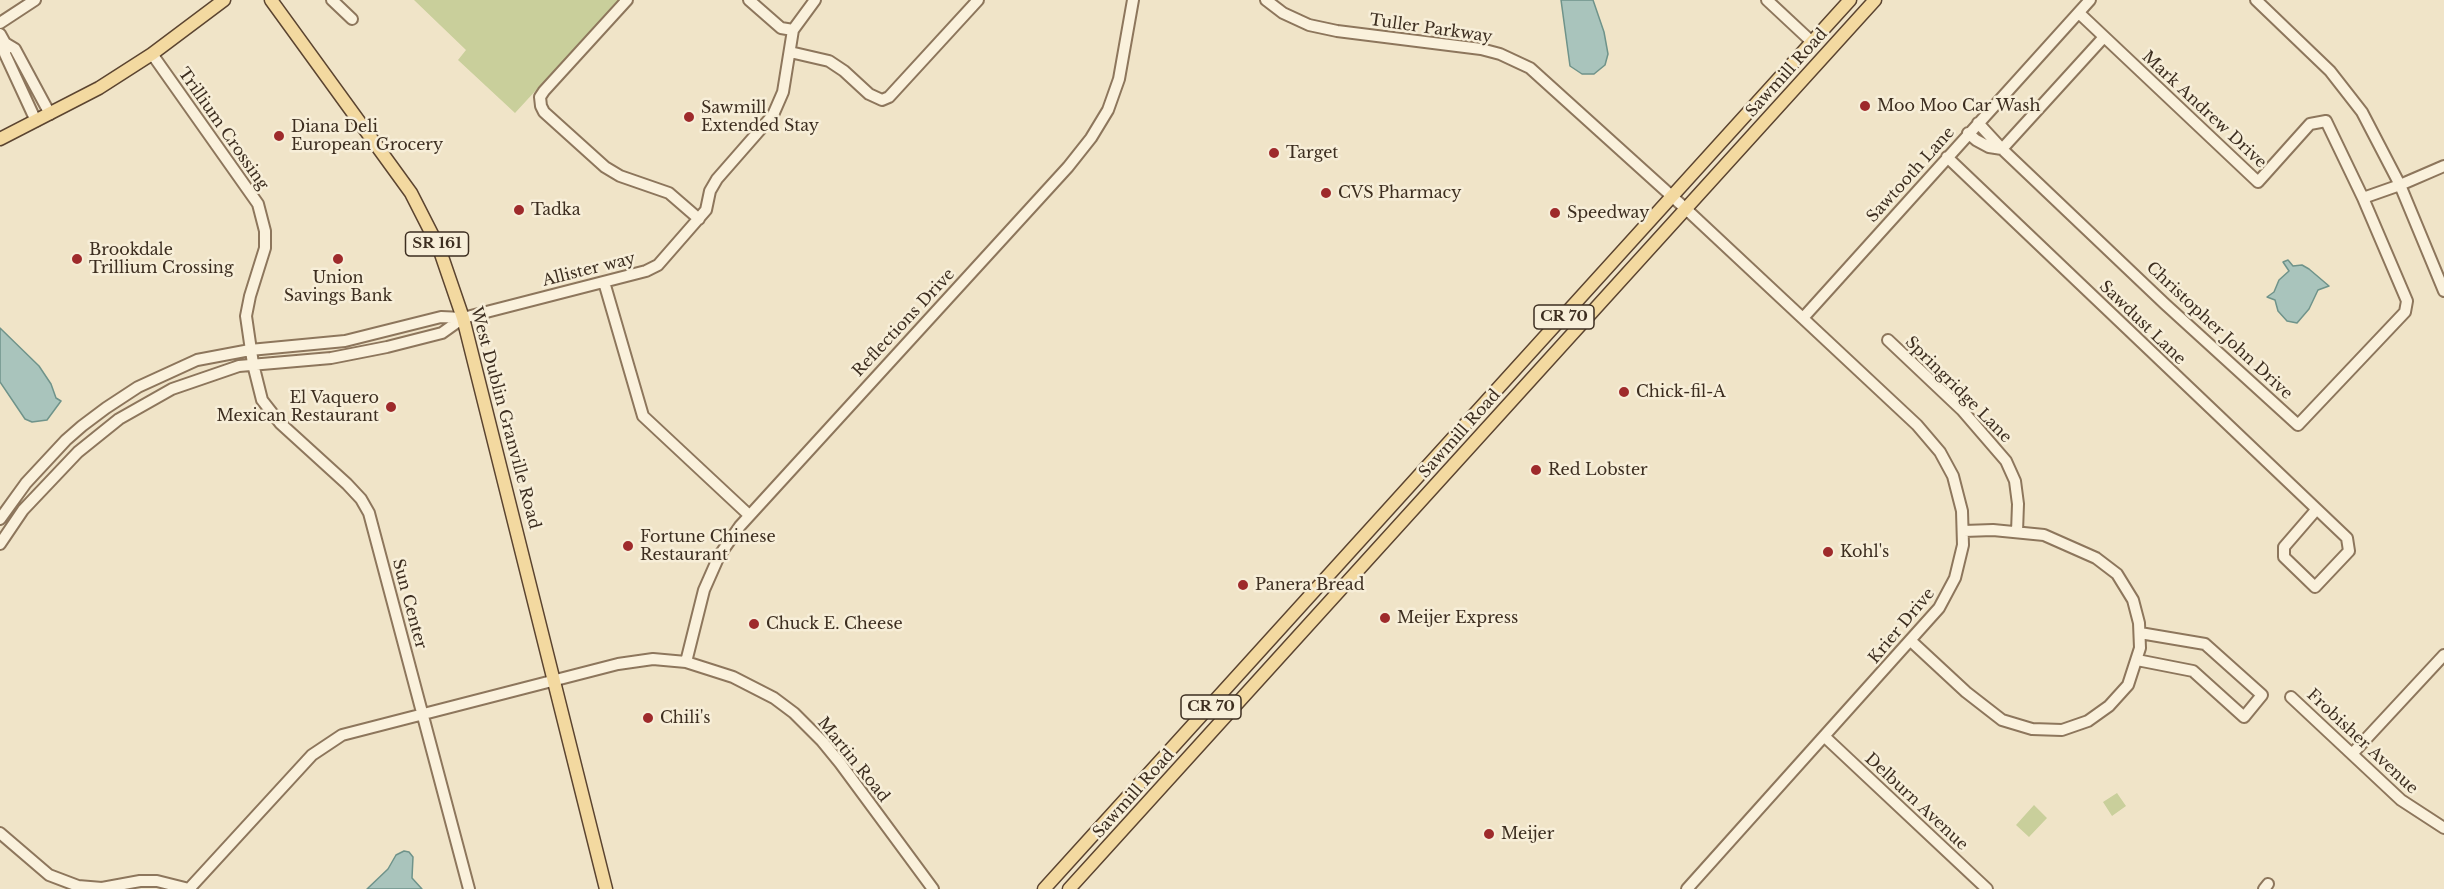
<!DOCTYPE html>
<html>
<head>
<meta charset="utf-8">
<style>
  body { margin:0 }
  canvas { display:block; background:#f0e4c8 }
</style>
</head>
<body>
<canvas width="2444" height="889"></canvas>
<script>
const c = document.querySelector('canvas').getContext('2d');
c.lineJoin = 'round';
function fillPath(path, color) {
  c.fillStyle = color;
  c.fill(path, 'evenodd');
}
function poly(rows) {
  const path = new Path2D();
  for (const r of rows) {
    path.moveTo(r[0], r[1]);
    for (let i = 2; i < r.length; i += 2) path.lineTo(r[i], r[i + 1]);
  }
  return path;
}
function trace(path, color, width, dash) {
  c.strokeStyle = color;
  c.lineWidth = width;
  c.lineCap = dash ? 'butt' : 'round';
  c.setLineDash(dash || []);
  c.stroke(path);
}
function label(font, color, halo, rows, align = 'center') {
  c.font = font + ' "Libre Baskerville",serif';
  c.lineWidth = 5;
  c.setLineDash([]);
  c.textBaseline = 'middle';
  c.strokeStyle = halo;
  c.fillStyle = color;
  for (const [text, x, y, turn = 0] of rows) {
    c.save();
    c.translate(x, y);
    c.rotate((+turn || 0) * Math.PI / 180);
    c.textAlign = isNaN(turn) ? turn : align;
    if (halo) c.strokeText(text, 0, 0);
    c.fillText(text, 0, 0);
    c.restore();
  }
}
fillPath(poly([
  [414,0,619,0,515,113,458,60,466,50],
  [2117,793,2126,806,2112,816,2103,802],
  [2034,805,2047,818,2029,837,2016,825]
]), '#c9cf9b');
const water = poly([
  [1561,0,1593,0,1604,32,1608,54,1605,65,1594,74,1582,74,1570,66,1561,0],
  [2288,260,2293,266,2302,265,2309,269,2329,286,2318,290,2309,309,2297,323,2287,321,2278,311,2275,300,2267,297,2274,292,2279,280,2289,271,2283,262,2288,260],
  [0,328,39,366,51,384,56,398,61,401,47,420,32,422,25,419,0,382,0,328],
  [404,851,409,852,413,857,412,878,422,889,367,889,388,869,396,855,404,851]
]);
fillPath(water, '#a9c4bc');
trace(water, '#6f938a', 1.5);
const minor = poly([
  [332,0,352,19],
  [627,0,544,91,540,97,541,106,544,112,605,167,620,176,669,193,699,219],
  [749,0,781,28,793,30],
  [1266,0,1283,13,1309,25,1337,31,1481,49,1500,54,1530,68,1686,209,1917,425,1940,452,1953,476,1962,511,1963,545,1955,578,1939,608,1687,889],
  [1767,0,1812,42],
  [2256,0,2330,71,2362,112,2400,185,2444,291],
  [0,23,35,0],
  [0,34,5,43,5,54,36,121],
  [5,43,15,49,50,114],
  [790,52,829,61,844,71,869,94,882,100,889,97,978,0],
  [152,54,258,204,265,231,265,248,250,296,246,316,253,364,262,400,280,423,347,484,361,499,369,513,469,889],
  [1978,123,2002,149,2165,304,2298,425,2405,312,2407,301,2363,198,2326,121,2310,124,2258,182,2079,13],
  [1968,133,1976,140,1989,147,2002,149],
  [2002,149,2104,37],
  [1947,157,2347,538,2349,551,2315,587,2284,557,2284,547,2316,510],
  [2363,198,2400,185,2444,166],
  [604,282,643,416,749,515],
  [1803,318,2090,0],
  [1888,340,1962,410,2006,461,2015,481,2018,504,2017,532],
  [0,519,26,483,66,440,82,426,106,408,138,387,197,360,250,350,345,341,441,317,463,318,646,271,658,265,706,210,710,191,717,179,773,115,783,92,793,30,815,0],
  [0,544,23,510,78,452,119,419,172,389,239,366,331,358,387,347,442,333,463,318],
  [1911,641,1966,692,2002,720,2032,729,2062,730,2088,721,2109,706,2128,685,2140,648,2139,623,2133,600,2117,574,2096,558,2044,535,1993,530,1964,531],
  [2137,660,2193,671,2244,717,2262,695,2205,644,2140,633],
  [686,662,704,590,719,556,740,526,1068,167,1091,138,1108,110,1119,79,1133,0],
  [2291,697,2401,800,2444,828],
  [1825,737,1987,889],
  [2352,754,2444,655],
  [0,833,49,875,78,886,102,888,140,881,157,881,189,889],
  [189,889,312,755,342,735,618,664,653,659,686,662,733,677,774,698,794,713,822,741,840,763,933,889],
  [2264,889,2268,884]
]);
const major = poly([
  [271,0,411,193,439,248,463,318,606,889],
  [0,139,99,88,152,54,224,0],
  [1044,889,1850,0],
  [1069,889,1875,0]
]);
trace(minor, '#8d765c', 14);
trace(major, '#5b4430', 15);
trace(minor, '#faf1dc', 10);
trace(major, '#f3d9a0', 12);
for (const [x, y, r, color] of [
  [1865,106,6,"#9e2a2b"],
  [689,117,6,"#9e2a2b"],
  [279,136,6,"#9e2a2b"],
  [1274,153,6,"#9e2a2b"],
  [1326,193,6,"#9e2a2b"],
  [519,210,6,"#9e2a2b"],
  [1555,213,6,"#9e2a2b"],
  [77,259,6,"#9e2a2b"],
  [338,259,6,"#9e2a2b"],
  [1624,392,6,"#9e2a2b"],
  [391,407,6,"#9e2a2b"],
  [1536,470,6,"#9e2a2b"],
  [628,546,6,"#9e2a2b"],
  [1828,552,6,"#9e2a2b"],
  [1243,585,6,"#9e2a2b"],
  [1385,618,6,"#9e2a2b"],
  [754,624,6,"#9e2a2b"],
  [648,718,6,"#9e2a2b"],
  [1489,834,6,"#9e2a2b"]
]) {
  const dot = new Path2D();
  dot.arc(x, y, r, 0, 2 * Math.PI);
  c.fillStyle = color;
  c.fill(dot);
  trace(dot, '#f7eed8', 2);
}
for (const [x, y, w] of [
  [437,244,63],
  [1564,317,60],
  [1211,707,60]
]) {
  const box = new Path2D();
  box.roundRect(x - w / 2, y - 12, w, 24, 4.5);
  c.fillStyle = '#f7eed8';
  c.fill(box);
  trace(box, '#3d2e20', 1.5);
}
label('bold 15px', '#3d2e20', null, [
  ["SR 161",437,244],
  ["CR 70",1564,317],
  ["CR 70",1211,707]
]);
label('16px', '#3d2e20', '#f7eed8', [
  ["Tuller Parkway",1431,29,8],
  ["Sawmill Road",1787,73,-48],
  ["Mark Andrew Drive",2204,110,43],
  ["Trillium Crossing",223,129,55],
  ["Sawtooth Lane",1911,175,-48],
  ["Allister way",589,270,-14],
  ["Reflections Drive",904,323,-47],
  ["Sawdust Lane",2142,323,44],
  ["Christopher John Drive",2219,331,43],
  ["Springridge Lane",1958,390,45],
  ["West Dublin Granville Road",505,418,75],
  ["Sawmill Road",1460,434,-48],
  ["Sun Center",409,604,75],
  ["Krier Drive",1902,626,-50],
  ["Frobisher Avenue",2362,742,43],
  ["Martin Road",853,760,51],
  ["Sawmill Road",1134,794,-48],
  ["Delburn Avenue",1916,802,43]
]);
label('16px', '#3d2e20', '#f7eed8', [
  ["Moo Moo Car Wash",1877,106],
  ["Sawmill",701,108],
  ["Extended Stay",701,126],
  ["Diana Deli",291,127],
  ["European Grocery",291,145],
  ["Target",1286,153],
  ["CVS Pharmacy",1338,193],
  ["Tadka",531,210],
  ["Speedway",1567,213],
  ["Brookdale",89,250],
  ["Trillium Crossing",89,268],
  ["Union",338,278,"center"],
  ["Savings Bank",338,296,"center"],
  ["Chick-fil-A",1636,392],
  ["El Vaquero",379,398,"right"],
  ["Mexican Restaurant",379,416,"right"],
  ["Red Lobster",1548,470],
  ["Fortune Chinese",640,537],
  ["Restaurant",640,555],
  ["Kohl's",1840,552],
  ["Panera Bread",1255,585],
  ["Meijer Express",1397,618],
  ["Chuck E. Cheese",766,624],
  ["Chili's",660,718],
  ["Meijer",1501,834]
], 'left');
</script>
</body>
</html>
